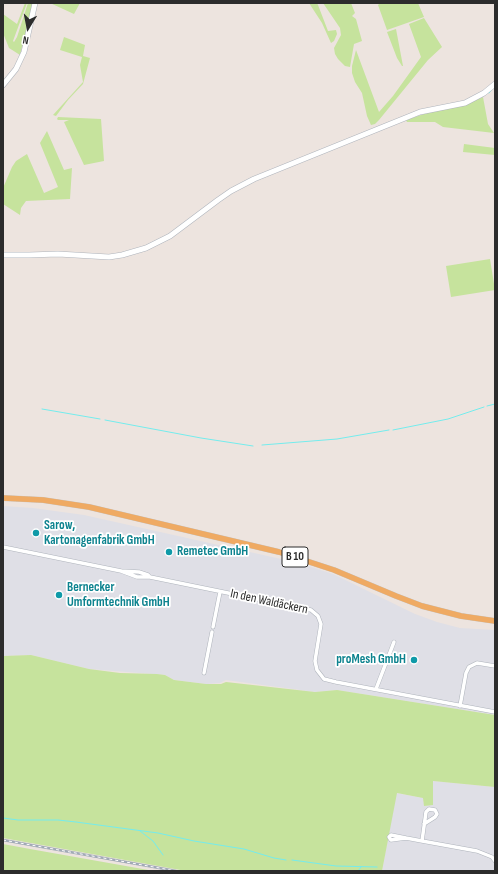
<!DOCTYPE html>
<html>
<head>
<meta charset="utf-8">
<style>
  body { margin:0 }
  #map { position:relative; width:498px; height:874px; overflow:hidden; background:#ede4df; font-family:"Sofia Sans Condensed",sans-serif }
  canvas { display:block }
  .frame { position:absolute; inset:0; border:4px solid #2c2c2c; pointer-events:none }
  .north { position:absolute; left:8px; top:8px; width:40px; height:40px; -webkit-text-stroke:3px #fff; paint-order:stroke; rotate:190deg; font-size:11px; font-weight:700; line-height:16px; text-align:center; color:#2c2c2c }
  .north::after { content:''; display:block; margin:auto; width:14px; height:18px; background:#2c2c2c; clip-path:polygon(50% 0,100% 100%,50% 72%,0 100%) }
</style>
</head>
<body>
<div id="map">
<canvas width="498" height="874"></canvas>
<div class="frame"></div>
<div class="north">N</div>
</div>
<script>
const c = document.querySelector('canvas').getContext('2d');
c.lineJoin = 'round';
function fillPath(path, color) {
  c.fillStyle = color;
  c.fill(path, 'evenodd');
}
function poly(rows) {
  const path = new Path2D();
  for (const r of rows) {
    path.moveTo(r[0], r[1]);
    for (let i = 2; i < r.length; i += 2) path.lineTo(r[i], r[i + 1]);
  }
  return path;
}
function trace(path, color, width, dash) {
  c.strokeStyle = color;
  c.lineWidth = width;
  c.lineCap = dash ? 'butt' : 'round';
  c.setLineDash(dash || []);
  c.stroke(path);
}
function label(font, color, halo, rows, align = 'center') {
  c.font = font + ' "Sofia Sans Condensed",sans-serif';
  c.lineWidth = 3.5;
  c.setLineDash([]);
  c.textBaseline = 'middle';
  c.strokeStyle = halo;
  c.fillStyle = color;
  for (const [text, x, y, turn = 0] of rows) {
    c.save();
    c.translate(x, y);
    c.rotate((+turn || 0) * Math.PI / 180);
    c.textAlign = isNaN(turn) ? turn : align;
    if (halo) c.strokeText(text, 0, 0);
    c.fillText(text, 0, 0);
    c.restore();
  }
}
fillPath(poly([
  [3,506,33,508,84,515,299,563,333,574,415,614,437,622,460,628,495,630,495,715,337,690,315,692,226,680,220,683,206,684,174,680,165,675,89,669,31,655,3,656],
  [433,781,495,787,495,871,382,871,396,793,423,798,424,806,432,805]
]), '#dfdfe6');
fillPath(poly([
  [25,3,27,3,13,41,14,42,17,37,28,3,33,3,20,55,9,48,3,33,3,14,17,24],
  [50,3,80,3,74,14],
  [309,3,317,3,318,5,328,31,336,30,337,34,334,41,331,43,322,23],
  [323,3,351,3,355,13,352,16,356,19,362,41,354,44,350,67,345,66,338,59,335,54,334,48,341,35,340,28],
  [380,3,418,3,424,17,387,30,378,5],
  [424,18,442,47,428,60,379,120,375,124,371,125,367,116,362,93,355,82,352,73,352,66,356,50,379,112,393,96,421,57,409,24],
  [396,29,403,66,402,66,397,58,387,32],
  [64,37,85,45,83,56,90,58,83,84,68,100,56,116,53,115,83,82,80,65,82,57,60,50],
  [483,97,488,124,494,133,443,127,435,122,407,122,406,120,427,113,465,105],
  [58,117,101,119,104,161,84,165,64,122,69,120,58,120,57,119],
  [47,131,64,170,72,168,70,199,26,201,21,208,20,215,3,204,3,188,12,167,16,161,27,154,44,193,58,187,40,143],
  [464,144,495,148,495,155,463,152],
  [490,259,495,290,451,297,446,266],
  [31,655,89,669,120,673,157,674,165,675,174,680,206,684,221,684,226,682,315,692,337,690,495,715,495,787,433,781,433,805,424,806,423,798,397,793,382,871,186,871,3,838,3,656],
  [3,844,30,849,154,871,3,871]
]), '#c6e39d');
trace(poly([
  [489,93,492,89],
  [487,406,495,404],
  [42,409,100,419],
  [105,420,201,438,253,446],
  [393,430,448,419,484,407],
  [262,445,337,439,389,430],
  [3,818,18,820,58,820,76,822,158,833,194,841,244,849,274,858,286,860],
  [140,831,153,841,163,855],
  [292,860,336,866,377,867],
  [358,871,361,867]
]), '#74eced', 1);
const street = poly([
  [3,547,121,571,139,572,148,575,150,577],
  [121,571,137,577,150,577,311,610,318,616,321,624,315,661,317,670,324,679,336,682,495,712],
  [213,627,220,592],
  [204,673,212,632],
  [376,689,394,642],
  [460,706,466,673,469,667,477,663,495,666],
  [424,824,435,817,437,814,435,810,429,809,426,812,422,841,477,851,492,857,495,861],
  [406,838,391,835,389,837,391,840,406,838,422,841]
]);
const secondary = poly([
  [3,85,16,69,24,52,35,3],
  [3,255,29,255,58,254,109,257,122,255,146,248,170,236,218,200,231,191,254,179,420,112,465,103,484,93,495,84]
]);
const primary = poly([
  [3,498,43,500,89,507,279,552,334,570,396,596,422,606,461,616,495,621]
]);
trace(street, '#afb4bc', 4.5);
trace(secondary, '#afb4bc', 6);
trace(primary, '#c4c4c4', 6);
trace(street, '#fff', 3.5);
trace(secondary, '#fff', 5);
trace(primary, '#efaa63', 5.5);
const rail = poly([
  [3,840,176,871]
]);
trace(rail, '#a1aab6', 2.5);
trace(rail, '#fff', 1, [3]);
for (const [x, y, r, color] of [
  [36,533,4,"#0f9aa8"],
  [169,552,4,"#0f9aa8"],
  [59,595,4,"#0f9aa8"],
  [414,660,4,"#0f9aa8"]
]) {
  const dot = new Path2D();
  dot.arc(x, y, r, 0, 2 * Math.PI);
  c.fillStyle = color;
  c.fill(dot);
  trace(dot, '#fff', 1.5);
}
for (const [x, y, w] of [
  [295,557,26]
]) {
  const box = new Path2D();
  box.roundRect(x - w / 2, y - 10, w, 20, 3);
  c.fillStyle = '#fff';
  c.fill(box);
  trace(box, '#2c2c2c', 1);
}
label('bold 12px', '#2c2c2c', null, [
  ["B 10",295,557]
]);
label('bold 13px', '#0d838f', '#fff', [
  ["Sarow,",44,526],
  ["Kartonagenfabrik GmbH",44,541],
  ["Remetec GmbH",177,552],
  ["Bernecker",67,588],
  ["Umformtechnik GmbH",67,603],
  ["proMesh GmbH",406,660,"right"]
], 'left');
label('13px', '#2c2c2c', '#fff', [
  ["In den Waldäckern",269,602,12]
]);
</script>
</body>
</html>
